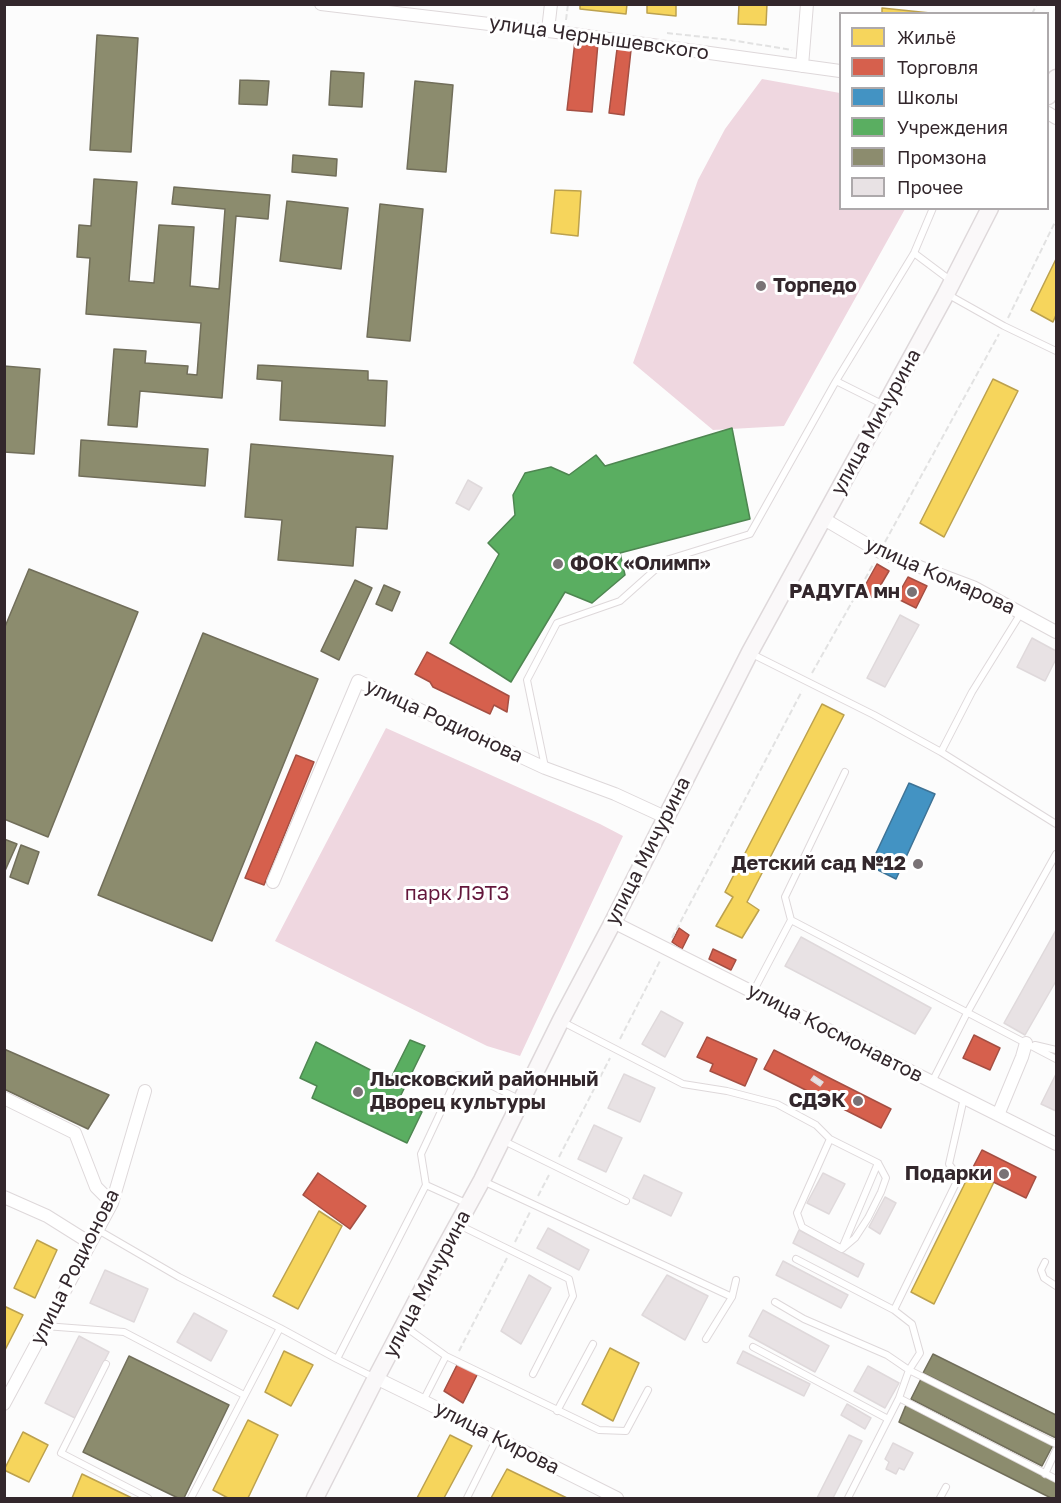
<!DOCTYPE html>
<html>
<head>
<meta charset="utf-8">
<style>
  body { margin:0 }
  #map { position:relative; width:1061px; height:1503px; overflow:hidden; background:#fcfcfc; font-family:"Golos Text",sans-serif }
  canvas { display:block }
  .frame { position:absolute; inset:0; border:6px solid #33272c; pointer-events:none }
  .legend { position:absolute; left:839px; top:12px; width:210px; height:198px; box-sizing:border-box; background:#fff; border:2px solid #ada9ab; margin:0; padding:8px 10px; list-style:none; font-size:18px; color:#33272c }
  .legend li { display:flex; align-items:center; gap:12px; height:30px }
  .legend b { width:30px; border:2px solid #ada9ab }
</style>
</head>
<body>
<div id="map">
<canvas width="1061" height="1503"></canvas>
<div class="frame"></div>
<ul class="legend">
<li><b style="height:16px;background:#f6d55c"></b>Жильё</li>
<li><b style="height:16px;background:#d6604d"></b>Торговля</li>
<li><b style="height:16px;background:#4393c3"></b>Школы</li>
<li><b style="height:16px;background:#5aae61"></b>Учреждения</li>
<li><b style="height:16px;background:#8c8c6e"></b>Промзона</li>
<li><b style="height:16px;background:#e8e2e4"></b>Прочее</li>
</ul>
</div>
<script>
const c = document.querySelector('canvas').getContext('2d');
c.lineJoin = 'round';
function fillPath(path, color) {
  c.fillStyle = color;
  c.fill(path, 'evenodd');
}
function poly(rows) {
  const path = new Path2D();
  for (const r of rows) {
    path.moveTo(r[0], r[1]);
    for (let i = 2; i < r.length; i += 2) path.lineTo(r[i], r[i + 1]);
  }
  return path;
}
function trace(path, color, width, dash) {
  c.strokeStyle = color;
  c.lineWidth = width;
  c.lineCap = dash ? 'butt' : 'round';
  c.setLineDash(dash || []);
  c.stroke(path);
}
function label(font, color, halo, rows, align = 'center') {
  c.font = font + ' "Golos Text",sans-serif';
  c.lineWidth = 6;
  c.setLineDash([]);
  c.textBaseline = 'middle';
  c.strokeStyle = halo;
  c.fillStyle = color;
  for (const [text, x, y, turn = 0] of rows) {
    c.save();
    c.translate(x, y);
    c.rotate((+turn || 0) * Math.PI / 180);
    c.textAlign = isNaN(turn) ? turn : align;
    if (halo) c.strokeText(text, 0, 0);
    c.fillText(text, 0, 0);
    c.restore();
  }
}
fillPath(poly([
  [762,79,840,93,840,208,905,209,784,426,713,430,633,363,698,180,725,129],
  [386,728,600,824,623,836,520,1056,487,1046,275,941]
]), '#efd7e0');
const homes = poly([
  [580,4,627,4,626,14,580,9,580,4],
  [647,4,676,4,676,16,647,13,647,4],
  [739,4,767,4,766,25,738,24,739,4],
  [882,8,940,14,882,14,882,8],
  [555,190,581,191,578,236,551,233,555,190],
  [1056,259,1056,315,1053,322,1031,310,1056,259],
  [993,379,1018,391,944,537,920,523,993,379],
  [822,704,844,715,747,902,759,910,742,938,716,926,733,897,725,892,822,704],
  [971,1171,994,1182,934,1304,911,1292,971,1171],
  [319,1211,342,1226,298,1309,273,1296,319,1211],
  [37,1240,57,1250,35,1298,14,1288,37,1240],
  [4,1306,23,1315,4,1352,4,1306],
  [610,1348,639,1363,613,1421,582,1404,610,1348],
  [284,1351,313,1365,291,1406,265,1392,284,1351],
  [248,1420,278,1435,248,1498,228,1498,213,1490,248,1420],
  [23,1432,48,1445,29,1482,4,1470,23,1432],
  [450,1435,472,1446,444,1498,417,1498,450,1435],
  [507,1469,567,1498,491,1498,507,1469],
  [82,1474,132,1498,72,1498,82,1474]
]);
fillPath(homes, '#f6d55c');
trace(homes, '#bca14e', 1.5);
const shops = poly([
  [575,41,598,43,592,112,567,110,575,41],
  [617,49,631,50,624,115,609,113,617,49],
  [877,564,889,571,873,598,862,591,877,564],
  [908,577,927,586,916,608,896,598,908,577],
  [427,652,509,696,507,712,494,705,490,714,433,687,430,682,415,674,427,652],
  [296,755,314,762,264,885,245,878,296,755],
  [679,928,689,935,682,949,672,942,679,928],
  [713,949,736,960,731,970,709,959,713,949],
  [974,1035,1000,1048,990,1070,963,1058,974,1035],
  [707,1037,757,1059,745,1086,710,1071,713,1064,697,1057,707,1037],
  [774,1050,891,1109,881,1128,764,1069,774,1050],
  [982,1150,1036,1177,1026,1198,971,1171,982,1150],
  [318,1173,366,1206,350,1229,303,1195,318,1173],
  [458,1363,478,1373,463,1403,444,1391,458,1363]
]);
fillPath(shops, '#d6604d');
trace(shops, '#a54f43', 1.5);
const schools = poly([
  [909,783,935,794,896,879,870,866,909,783]
]);
fillPath(schools, '#4393c3');
trace(schools, '#3e7396', 1.5);
const public = poly([
  [732,428,750,519,620,553,625,575,592,603,565,592,511,682,450,643,499,554,488,543,515,515,513,495,525,473,551,467,569,475,596,455,605,466,732,428],
  [410,1040,425,1046,398,1101,422,1112,407,1143,312,1098,317,1086,300,1078,316,1042,390,1080,410,1040]
]);
fillPath(public, '#5aae61');
trace(public, '#4e8651', 1.5);
const industry = poly([
  [97,35,138,38,131,152,90,150,97,35],
  [331,71,364,73,362,107,329,105,331,71],
  [240,80,269,81,267,105,239,104,240,80],
  [415,81,453,85,446,172,407,169,415,81],
  [293,155,337,159,336,176,292,172,293,155],
  [94,179,137,182,129,281,154,283,159,225,194,227,190,286,219,289,225,209,172,204,174,187,270,195,268,219,236,216,222,398,140,391,137,427,108,425,114,349,146,351,145,363,188,366,187,374,197,375,201,323,86,314,90,258,77,257,79,225,91,226,94,179],
  [287,201,348,208,341,269,280,261,287,201],
  [380,204,423,209,410,341,367,337,380,204],
  [258,365,368,371,368,380,387,381,385,426,280,420,282,381,257,379,258,365],
  [4,366,40,369,34,454,4,452,4,366],
  [81,440,208,449,205,486,79,476,81,440],
  [251,444,393,456,387,529,356,527,353,566,278,560,282,520,245,517,251,444],
  [29,569,138,612,48,837,4,819,4,629,29,569],
  [355,580,372,588,339,660,321,651,355,580],
  [384,585,400,592,392,611,376,604,384,585],
  [203,633,318,679,212,941,98,895,203,633],
  [4,839,17,844,4,873,4,839],
  [21,845,39,852,28,884,10,877,21,845],
  [4,1049,109,1095,88,1129,4,1089,4,1049],
  [933,1354,1056,1415,1056,1438,923,1373,933,1354],
  [129,1356,229,1405,184,1498,178,1498,83,1452,129,1356],
  [921,1379,1053,1445,1042,1466,911,1399,921,1379],
  [906,1405,1056,1482,1056,1498,1051,1498,899,1422,906,1405]
]);
fillPath(industry, '#8c8c6e');
trace(industry, '#716e5a', 1.5);
const building = poly([
  [468,480,482,488,469,510,456,503,468,480],
  [900,615,919,625,885,687,867,678,900,615],
  [1032,638,1056,651,1056,659,1045,681,1017,667,1032,638],
  [1056,930,1056,981,1025,1035,1004,1023,1056,930],
  [801,937,931,1008,915,1034,785,966,801,937],
  [661,1011,683,1023,665,1057,642,1044,661,1011],
  [624,1074,655,1088,640,1122,608,1108,624,1074],
  [1056,1074,1056,1111,1041,1104,1056,1074],
  [814,1076,823,1082,820,1086,811,1080,814,1076],
  [594,1125,622,1138,606,1172,578,1159,594,1125],
  [823,1173,845,1184,829,1214,807,1203,823,1173],
  [644,1175,682,1193,671,1216,633,1198,644,1175],
  [885,1197,896,1203,880,1234,869,1227,885,1197],
  [548,1228,589,1250,579,1270,537,1248,548,1228],
  [799,1230,864,1264,858,1277,793,1243,799,1230],
  [783,1261,848,1295,841,1308,776,1275,783,1261],
  [105,1270,148,1289,134,1322,90,1303,105,1270],
  [529,1275,551,1288,521,1344,501,1331,529,1275],
  [667,1275,708,1296,685,1340,642,1315,667,1275],
  [763,1310,829,1346,815,1372,749,1336,763,1310],
  [194,1313,227,1331,211,1361,177,1342,194,1313],
  [79,1336,109,1352,75,1418,45,1403,79,1336],
  [743,1351,810,1384,804,1396,737,1363,743,1351],
  [868,1366,899,1383,885,1408,854,1391,868,1366],
  [847,1404,871,1418,865,1429,841,1415,847,1404],
  [849,1435,862,1441,833,1498,817,1498,849,1435],
  [893,1443,913,1453,904,1470,899,1468,896,1474,886,1469,889,1462,885,1459,893,1443]
]);
fillPath(building, '#e8e2e4');
trace(building, '#dfd9db', 1.5);
const lane = poly([
  [914,253,950,280],
  [947,294,1004,326,1056,351],
  [836,381,884,405],
  [750,653,874,715,941,752,1056,824],
  [941,752,972,692,1021,613],
  [545,767,527,680,557,623,620,601,666,560,750,534,836,381,914,253,933,208],
  [791,920,1056,1059],
  [753,992,791,920,785,897,845,772],
  [561,1021,683,1084,727,1091,777,1104,816,1125,830,1139,797,1213,802,1227,842,1249,855,1238,868,1218,881,1192,886,1178,878,1163,830,1139],
  [1035,1045,1056,1050],
  [932,1082,967,1013,1056,854],
  [502,1140,626,1201],
  [483,1181,732,1297],
  [468,1204,426,1185,421,1154,458,1075,480,1080,521,1100],
  [459,1225,569,1279,573,1296,533,1374],
  [98,1230,179,1277,280,1328],
  [843,1246,878,1163],
  [796,1259,894,1310,912,1324,920,1353,909,1370,899,1398,848,1498],
  [1045,1262,1041,1270,1044,1278,1056,1286],
  [775,1302,804,1319,887,1355,909,1370,1056,1444],
  [894,1310,959,1177,949,1164,964,1098],
  [45,1326,124,1332,244,1395],
  [404,1326,446,1356,599,1430,626,1431,648,1390],
  [706,1339,732,1297,736,1280],
  [753,1347,888,1419],
  [337,1359,426,1185],
  [106,1364,61,1453,148,1498],
  [899,1398,1056,1479],
  [423,1401,446,1356],
  [557,1411,593,1344],
  [1045,1474,1056,1450],
  [191,1498,280,1328,337,1359,375,1378],
  [467,1498,497,1438],
  [940,1498,946,1487]
]);
const street = poly([
  [321,4,565,33,840,71],
  [548,30,551,4],
  [802,66,807,4],
  [1048,113,1056,118],
  [824,519,880,552,973,587,1056,632],
  [273,882,358,681,545,768,615,794,665,817],
  [613,922,1056,1144],
  [4,1098,75,1133,96,1187,112,1203],
  [998,1115,1022,1057,1026,1043],
  [4,1197,47,1216,90,1243],
  [376,1378,423,1401,617,1498],
  [4,1404,112,1203,145,1091]
]);
const secondary = poly([
  [1048,96,1056,78],
  [315,1498,376,1378,437,1262,482,1180,561,1020,613,922,750,652,946,294,990,208]
]);
trace(lane, '#ded8da', 8);
trace(street, '#ded8da', 14);
trace(secondary, '#ded8da', 19);
trace(poly([
  [1032,14,1037,4],
  [566,20,568,4],
  [667,33,731,40,792,50],
  [1008,318,1056,220],
  [885,542,999,334],
  [812,673,874,563],
  [672,938,802,691],
  [620,1039,661,959],
  [559,1157,610,1058],
  [538,1196,549,1175],
  [515,1242,530,1212],
  [459,1351,507,1258]
]), '#e2e2e2', 2, [6, 3]);
trace(lane, '#fff', 6);
trace(street, '#fff', 12);
trace(secondary, '#faf8f9', 16);
for (const [x, y, r, color] of [
  [761,286,6,"#797275"],
  [558,564,6,"#797275"],
  [912,592,6,"#797275"],
  [918,864,6,"#797275"],
  [358,1092,6,"#797275"],
  [858,1101,6,"#797275"],
  [1004,1174,6,"#797275"]
]) {
  const dot = new Path2D();
  dot.arc(x, y, r, 0, 2 * Math.PI);
  c.fillStyle = color;
  c.fill(dot);
  trace(dot, '#fff', 2);
}
label('20px', '#33272c', '#fff', [
  ["улица Чернышевского",599,38,8],
  ["улица Мичурина",876,422,-61],
  ["улица Комарова",940,576,24],
  ["улица Родионова",444,721,25],
  ["улица Мичурина",648,851,-63],
  ["улица Космонавтов",835,1033,27],
  ["улица Родионова",75,1267,-63],
  ["улица Мичурина",427,1284,-62],
  ["улица Кирова",497,1438,27]
]);
label('bold 20px', '#33272c', '#fff', [
  ["Торпедо",773,286,"left"],
  ["ФОК «Олимп»",570,564,"left"],
  ["РАДУГА мн",900,592],
  ["Детский сад №12",906,864],
  ["Лысковский районный",370,1080,"left"],
  ["Дворец культуры",370,1103,"left"],
  ["СДЭК",846,1101],
  ["Подарки",992,1174]
], 'right');
label('20px', '#64173c', '#fff', [
  ["парк ЛЭТЗ",457,894]
]);
</script>
</body>
</html>
